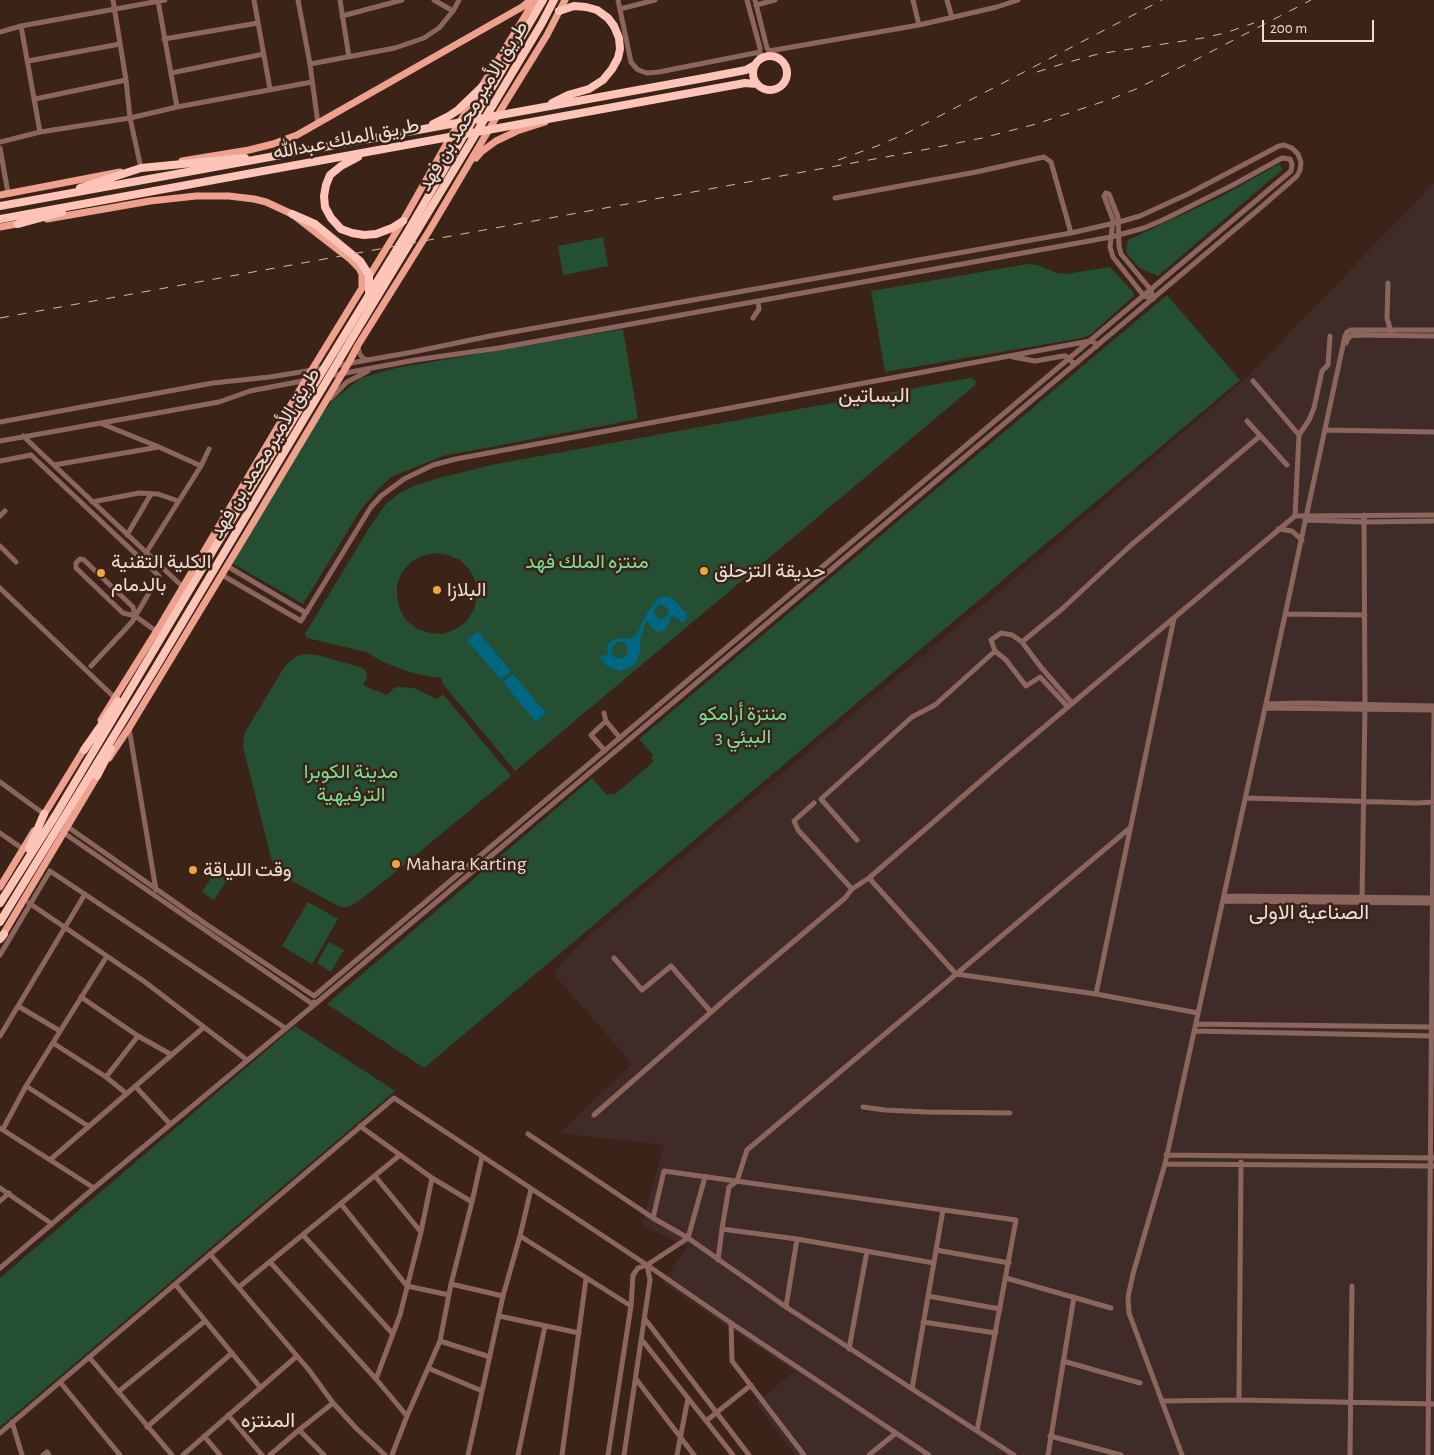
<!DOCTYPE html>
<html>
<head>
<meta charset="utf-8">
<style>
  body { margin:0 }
  #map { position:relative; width:1434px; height:1455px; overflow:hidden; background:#3b2318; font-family:"Alegreya Sans",sans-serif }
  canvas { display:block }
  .scale { position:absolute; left:1262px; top:20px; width:112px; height:22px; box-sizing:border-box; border:2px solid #eeded7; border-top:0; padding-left:6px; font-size:15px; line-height:18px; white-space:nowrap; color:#eeded7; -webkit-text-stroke:4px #3b2318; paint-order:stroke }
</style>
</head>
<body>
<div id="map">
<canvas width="1434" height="1455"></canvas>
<div class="scale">200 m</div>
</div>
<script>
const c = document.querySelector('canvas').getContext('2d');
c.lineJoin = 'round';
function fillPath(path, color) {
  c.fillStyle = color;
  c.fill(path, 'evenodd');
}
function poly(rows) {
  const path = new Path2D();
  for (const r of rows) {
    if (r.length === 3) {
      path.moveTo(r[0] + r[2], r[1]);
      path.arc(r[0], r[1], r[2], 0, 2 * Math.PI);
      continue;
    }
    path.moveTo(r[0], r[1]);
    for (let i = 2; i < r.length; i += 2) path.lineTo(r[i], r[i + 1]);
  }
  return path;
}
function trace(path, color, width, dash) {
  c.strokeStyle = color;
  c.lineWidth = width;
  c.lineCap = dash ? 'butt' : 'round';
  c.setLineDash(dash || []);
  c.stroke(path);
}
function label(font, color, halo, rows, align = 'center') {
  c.font = font + ' "Alegreya Sans",Vazirmatn,sans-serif';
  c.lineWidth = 5;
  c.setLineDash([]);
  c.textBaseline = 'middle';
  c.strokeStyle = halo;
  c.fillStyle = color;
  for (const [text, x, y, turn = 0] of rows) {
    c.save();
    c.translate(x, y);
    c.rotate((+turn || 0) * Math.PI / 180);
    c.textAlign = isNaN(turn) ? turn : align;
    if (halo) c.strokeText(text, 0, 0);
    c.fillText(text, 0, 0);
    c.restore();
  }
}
fillPath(poly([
  [1434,183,1434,1455,795,1455,756,1403,794,1372,662,1282,687,1247,642,1225,664,1145,559,1133,632,1064,553,973,581,943,1011,581,1246,378]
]), '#3f2c29');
fillPath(poly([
  [1279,164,1283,169,1158,276,1139,268,1126,252,1128,240,1222,196],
  [603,237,608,266,563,275,558,246],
  [1028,264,1037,265,1057,273,1065,274,1110,267,1133,292,1134,296,1091,334,1082,338,885,372,871,291],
  [1167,295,1240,380,424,1068,327,1004,592,778,607,795,610,793,614,795,653,762,651,758,653,755,639,739],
  [623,329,638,419,443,456,391,477,377,490,360,511,303,604,232,563,314,425,332,401,361,378,396,368],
  [970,378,974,379,976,382,974,386,515,771,443,684,441,678,426,676,409,672,383,662,366,652,307,638,305,634,368,530,385,505,398,494,416,485,439,478,496,464],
  [435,553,448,555,460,560,470,570,476,583,477,596,474,609,467,621,456,629,443,634,430,633,417,629,407,621,400,610,397,597,397,584,402,572,411,562,422,556],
  [305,654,317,655,363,668,367,673,366,679,363,684,366,687,387,695,394,688,399,687,414,688,437,699,443,694,511,776,387,879,356,903,348,907,340,907,281,875,276,869,272,861,243,747,244,735,247,729,285,666,297,656],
  [215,872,227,880,214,900,202,892],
  [308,902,338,919,312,964,282,946],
  [329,942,344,950,331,972,317,963],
  [295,1026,395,1091,0,1427,0,1278]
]), '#254f33');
fillPath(poly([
  [664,596,670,597,674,600,687,614,687,617,684,622,681,622,678,618,672,616,667,627,665,630,659,632,654,630,649,622,646,621,640,641,640,653,636,663,628,668,620,671,608,667,599,657,608,654,607,646,610,642,616,638,627,639,634,637,638,632,648,611,658,598],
  [662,605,666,607,669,611,666,617,661,619,656,617,654,611,657,606],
  [617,642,624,642,628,648,627,655,623,658,616,658,612,653,612,646],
  [478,632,511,671,501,680,467,640],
  [513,674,546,713,536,722,503,682]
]), '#006782');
trace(poly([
  [113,0,126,80,130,118,141,168],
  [254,0,270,89],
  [298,0,310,64,318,124],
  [340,0,349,57],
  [434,0,453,11],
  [618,0,631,62,637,69,641,71,647,73,659,72,760,52],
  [747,0,760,48,759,60],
  [755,0,767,48,775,56],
  [913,0,919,25],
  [947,0,952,18],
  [158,1,177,107],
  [756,5,775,0],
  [620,9,655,0],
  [342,16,402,0],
  [21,26,40,132],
  [0,32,21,26,165,0],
  [164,39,258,23],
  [769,51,919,25,997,7,1018,0],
  [28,61,120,44],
  [310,64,395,48,424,38,439,28,453,11,459,0],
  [171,73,264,54],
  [35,99,126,80],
  [0,142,40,132,130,118,177,107,312,82],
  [0,148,8,193],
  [1106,193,1109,194,1118,217,1119,246,1121,254,1151,290,1153,299,1144,296,1113,257,1110,247,1113,220,1104,196,1106,193],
  [835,198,976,172,1044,157,1051,162,1071,233],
  [1388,283,1387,318,1391,332],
  [753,318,759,309,758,301],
  [1346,343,1348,338,1353,335,1434,336],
  [358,346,359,352,361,356,364,359,369,360],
  [1013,357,1035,361,1063,356,1066,356,1073,363,1078,362],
  [1253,381,1299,435,1295,516],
  [331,398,347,382,368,371],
  [1247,421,1287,465],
  [0,422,213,383,270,377,325,368],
  [100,423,159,447,201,466,146,553],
  [1326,430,1434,432],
  [1299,435,1309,420,1314,408,1322,371,1328,365,1330,336],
  [23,436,183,587],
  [0,441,219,402,250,391,318,378],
  [0,461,31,455,159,576,132,622,91,666],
  [54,465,159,447],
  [201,466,209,449],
  [92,502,139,493,158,494,178,501],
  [0,516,5,511],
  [1305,520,1364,522,1434,521],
  [1278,529,1292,531,1302,540],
  [127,535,151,494],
  [0,546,16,562],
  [227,566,306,613],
  [222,575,301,621,371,507,381,496,404,479,433,465,456,459,1090,341,1095,343,1096,347],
  [0,588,114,697],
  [1286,614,1365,615],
  [135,616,123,613,76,568,76,563,80,559,84,560,133,607,135,616,156,631],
  [1022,642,1062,609,1130,546,1260,436],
  [1266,704,1302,703,1434,706],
  [1068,707,1040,677,1026,686,1006,660,995,651,991,640,1001,633,1012,635,1022,642,1040,666,1072,703],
  [1265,708,1434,710],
  [604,713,606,721,620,738],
  [129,728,156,890],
  [605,751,591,735,606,721],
  [0,782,44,814],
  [1246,798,1417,803,1434,802],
  [814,803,794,821,798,830,852,889],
  [68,827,206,924,314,996,1291,171,1292,164,1290,159,1282,158,1233,185,1165,219,1144,228,1111,237,499,348,415,360,329,376],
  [0,833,23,849],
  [64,833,314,1005,1259,209,1297,176,1300,170,1301,162,1298,154,1292,148,1284,145,1279,146,1188,194,1140,216,1119,222,1071,233,490,336,413,352,334,366],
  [857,840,821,799,912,717,935,705,995,651],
  [869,878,956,974,1096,994,1198,1013],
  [1224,896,1434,898],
  [1223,901,1434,903],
  [1362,902,1365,705,1364,515],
  [29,903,145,982,247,1060],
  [0,955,50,871,285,1028],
  [614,958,642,990,671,966,711,1012],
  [1096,994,1174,618],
  [81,997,138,1036,172,1055],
  [18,1006,60,1031],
  [1196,1024,1434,1027],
  [1194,1031,1433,1036],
  [0,1036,85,894],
  [53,1043,106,1077,127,1094],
  [106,1077,138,1036],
  [26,1086,88,1126],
  [135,1086,170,1124],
  [863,1107,885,1110,927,1112,1010,1113],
  [594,1115,734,992,845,898,852,889,869,878,999,765,1295,516,1434,515],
  [360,1126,432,1178,472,1202],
  [0,1128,94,1188],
  [3,1129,26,1086,107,956],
  [528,1134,653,1218,688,1238,786,1307,1014,1455],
  [1166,1155,1434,1158],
  [51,1159,204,1027],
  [1165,1164,1434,1166],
  [375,1176,421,1232],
  [0,1188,52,1224],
  [0,1201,9,1193],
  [341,1204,407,1286,449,1295],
  [653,1218,664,1171,1016,1220,977,1431],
  [722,1229,729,1187,737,1181,747,1150,1130,828],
  [303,1235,393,1334],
  [520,1236,631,1306],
  [936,1250,1009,1263],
  [210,1254,309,1370,333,1403,357,1429,385,1455],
  [718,1260,722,1229,797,1239,934,1263],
  [270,1262,376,1379,407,1416],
  [0,1268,94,1188,314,1005,314,1002],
  [1006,1278,1111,1308],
  [175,1284,260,1387],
  [451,1284,503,1296],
  [239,1287,400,1155],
  [928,1296,1000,1309],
  [786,1307,797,1239],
  [499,1316,579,1333],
  [645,1319,749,1455],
  [923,1322,996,1333],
  [731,1323,732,1361,804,1455],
  [642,1340,733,1455],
  [440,1341,490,1357],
  [849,1349,867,1251],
  [89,1357,172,1455],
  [1063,1361,1140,1383],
  [428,1368,482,1391],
  [376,1379,400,1315,421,1232,432,1178],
  [636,1379,694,1455],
  [60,1382,120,1455],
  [912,1389,943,1210],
  [118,1392,205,1321],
  [1239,1400,1241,1162],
  [1162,1401,1239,1400,1434,1404],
  [228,1415,262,1455],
  [706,1421,751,1385],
  [12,1422,22,1455],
  [147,1427,232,1353],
  [299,1430,324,1455],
  [0,1433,394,1098,647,1265,731,1323,929,1455],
  [204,1436,220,1455],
  [1050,1436,1121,1455],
  [43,1455,47,1452,49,1455],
  [183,1455,297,1356],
  [270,1455,299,1430,333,1403],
  [392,1455,407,1416,440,1341,451,1284,472,1202,482,1157],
  [468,1455,503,1296,520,1236,531,1189],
  [518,1455,545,1326],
  [562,1455,586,1279],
  [608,1455,631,1306,633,1275,638,1268,647,1265,688,1238,705,1177],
  [624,1455,650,1280,647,1265],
  [677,1455,688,1398],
  [869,1455,896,1433],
  [1048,1455,1074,1297],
  [1182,1455,1129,1313,1128,1297,1133,1274,1165,1164,1265,708,1345,336,1347,332,1351,330,1434,330],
  [1350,1455,1352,1286],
  [1428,1455,1434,709]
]), '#8c665d', 5);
trace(poly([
  [476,158,481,152,496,141,517,131,545,122],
  [182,161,249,150,273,144,297,135,522,7,531,0],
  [0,195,120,172],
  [47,219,150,201,196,196,229,196,254,199,266,202,292,214,350,259,359,268,362,274,362,286],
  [0,227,22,223],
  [101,720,161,624,305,381,403,221,451,136,535,0],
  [109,758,129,728,247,533,348,364,358,345,429,231,497,116,547,35,565,0],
  [42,818,86,746],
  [0,887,34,831],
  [1,938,99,773]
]), '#eea18f', 7);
trace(poly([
  [770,73,17],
  [552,103,568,95,589,89,603,80,612,69,618,58,620,49,619,38,614,26,608,18,597,10,586,7,574,6,559,11],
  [433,124,449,116,458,110,482,87],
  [358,157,341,166,330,175,326,185,324,196,325,207,331,218,341,229,352,233,364,235,376,234,392,228,403,221],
  [80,188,141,168,245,158],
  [0,206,704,78,746,70,755,65],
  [292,214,315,224,360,261,369,275,369,292],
  [0,219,745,83,757,84],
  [18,224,62,212],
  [84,750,118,701],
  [97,776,111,749],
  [29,849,44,814],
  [0,903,55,816,215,547,408,231,543,0],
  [0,922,153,672,351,340,478,130,542,23,554,0],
  [0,939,4,934]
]), '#fdc4b7', 8);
trace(poly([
  [1037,72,1062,64,1098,54,1203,38,1225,33,1254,23],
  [838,160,877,146,907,133,1162,0],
  [0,318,913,152,982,138,1036,124,1111,99,1136,89,1195,60,1311,0]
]), '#cfbeb6', 1, [9, 9]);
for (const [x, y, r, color] of [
  [704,571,5,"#eea73c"],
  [101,573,5,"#eea73c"],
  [437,590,5,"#eea73c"],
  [396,864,5,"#eea73c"],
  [193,870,5,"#eea73c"]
]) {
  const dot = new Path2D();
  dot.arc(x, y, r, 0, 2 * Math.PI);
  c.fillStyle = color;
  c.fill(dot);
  trace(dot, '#3b2318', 2);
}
label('20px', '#eeded7', '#3b2318', [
  ["طريق الأمير محمد بن فهد",473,106,-59],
  ["طريق الملك عبدالله",346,139,-11],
  ["طريق الأمير محمد بن فهد",265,453,-59]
]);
label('20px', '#eeded7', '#3b2318', [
  ["الكلية التقنية",111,562],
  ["بالدمام",111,585],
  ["حديقة التزحلق",714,571],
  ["البلازا",447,590],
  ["Mahara Karting",406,864],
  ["وقت اللياقة",203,870]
], 'left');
label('20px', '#77e198', '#3b2318', [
  ["منتزه الملك فهد",587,562],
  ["منتزة أرامكو",743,714],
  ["البيئي 3",743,737],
  ["مدينة الكوبرا",351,772],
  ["الترفيهية",351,795]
]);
label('21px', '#eeded7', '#3b2318', [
  ["البساتين",874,396],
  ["الصناعية الاولى",1309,913],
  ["المنتزه",268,1421]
]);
</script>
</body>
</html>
